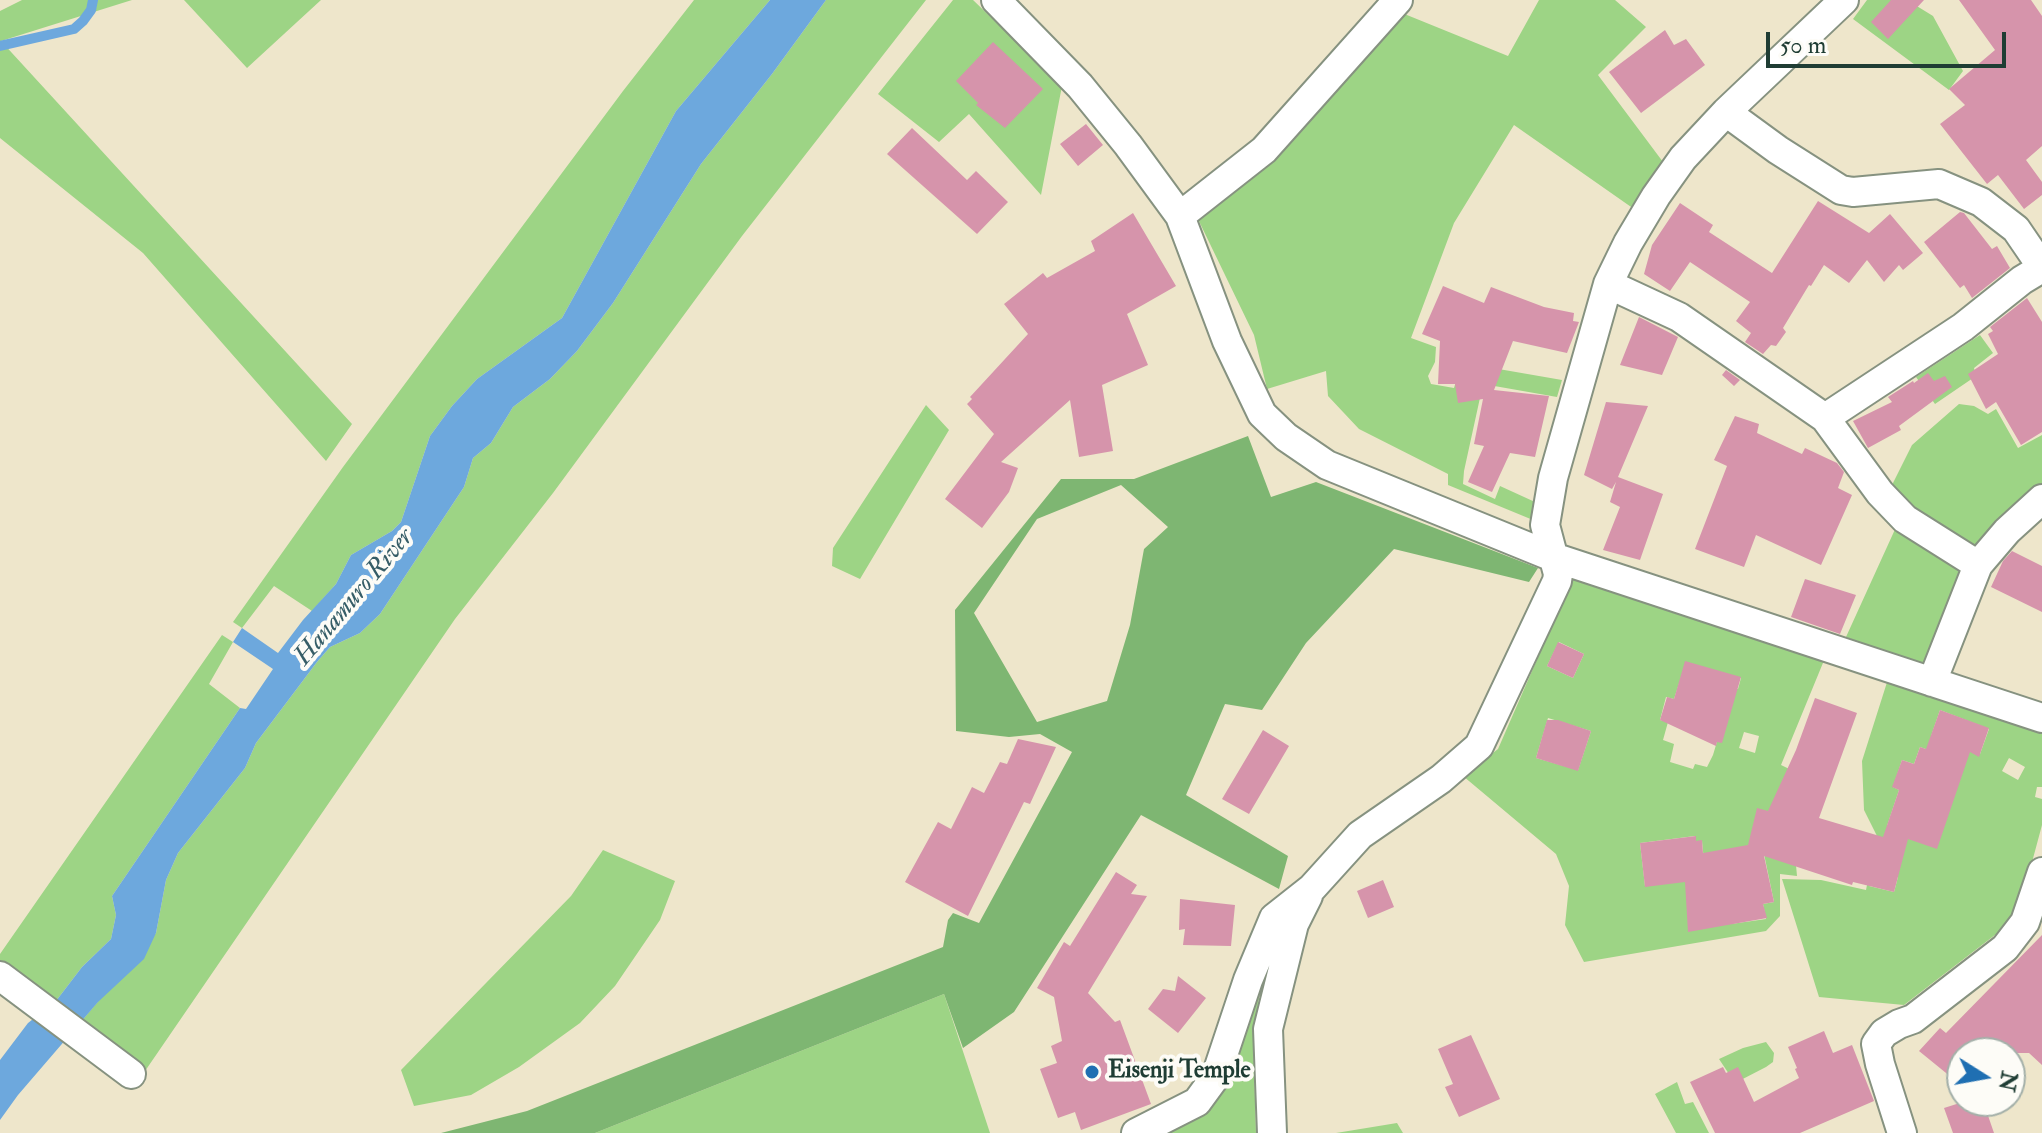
<!DOCTYPE html>
<html>
<head>
<meta charset="utf-8">
<style>
  body { margin:0 }
  #map { position:relative; width:2042px; height:1133px; overflow:hidden; background:#eee6cb; font-family:"IM FELL Double Pica",serif }
  canvas { display:block }
  .north { position:absolute; left:1946px; top:1037px; width:80px; height:80px; box-sizing:border-box; background:#fdfcf7; border:2px solid #a4b0a9; border-radius:50%; rotate:101deg; font-size:22px; font-weight:700; line-height:32px; text-align:center; color:#1f3d34 }
  .north::after { content:''; display:block; margin:auto; width:28px; height:36px; background:#1f6fb2; clip-path:polygon(50% 0,100% 100%,50% 72%,0 100%) }
  .scale { position:absolute; left:1766px; top:32px; width:240px; height:36px; box-sizing:border-box; border:4px solid #1f3d34; border-top:0; padding-left:10px; font-size:24px; line-height:28px; white-space:nowrap; color:#1f3d34; -webkit-text-stroke:6px #fdfcf7; paint-order:stroke }
</style>
</head>
<body>
<div id="map">
<canvas width="2042" height="1133"></canvas>
<div class="north">N</div>
<div class="scale">50 m</div>
</div>
<script>
const c = document.querySelector('canvas').getContext('2d');
c.lineJoin = 'round';
function fillPath(path, color) {
  c.fillStyle = color;
  c.fill(path, 'evenodd');
}
function poly(rows) {
  const path = new Path2D();
  for (const r of rows) {
    path.moveTo(r[0], r[1]);
    for (let i = 2; i < r.length; i += 2) path.lineTo(r[i], r[i + 1]);
  }
  return path;
}
function trace(path, color, width, dash) {
  c.strokeStyle = color;
  c.lineWidth = width;
  c.lineCap = dash ? 'butt' : 'round';
  c.setLineDash(dash || []);
  c.stroke(path);
}
function label(font, color, halo, rows, align = 'center') {
  c.font = font + ' "IM FELL Double Pica",serif';
  c.lineWidth = 8;
  c.setLineDash([]);
  c.textBaseline = 'middle';
  c.strokeStyle = halo;
  c.fillStyle = color;
  for (const [text, x, y, turn = 0] of rows) {
    c.save();
    c.translate(x, y);
    c.rotate((+turn || 0) * Math.PI / 180);
    c.textAlign = isNaN(turn) ? turn : align;
    if (halo) c.strokeText(text, 0, 0);
    c.fillText(text, 0, 0);
    c.restore();
  }
}
fillPath(poly([
  [22,0,132,0,1,41,352,424,326,461,143,253,0,138,0,11],
  [184,0,321,0,247,68],
  [694,0,770,0,676,111,562,318,477,379,452,406,430,436,401,522,392,531,351,555,336,584,312,611,274,586,242,628,233,622,343,467,623,91],
  [826,0,926,0,742,236,553,493,455,619,143,1074,79,1024,156,933,166,880,178,853,245,768,256,743,317,662,330,647,360,633,380,614,464,487,473,458,491,443,513,407,550,379,577,351,613,303,701,164,772,74],
  [953,0,973,0,1062,86,1041,195,969,114,939,142,878,94],
  [1539,0,1615,0,1646,27,1598,75,1663,162,1634,209,1514,125,1454,223,1411,338,1436,347,1435,362,1428,376,1431,384,1454,388,1457,378,1487,367,1562,380,1557,397,1483,384,1464,471,1463,484,1495,499,1500,486,1535,502,1533,520,1448,485,1448,474,1359,429,1328,396,1326,371,1267,389,1254,335,1196,215,1269,165,1402,13,1508,56],
  [1867,0,1907,0,1933,16,1963,71,1949,90,1853,19],
  [1980,335,1993,353,1974,368,1976,376,1935,404,1916,377],
  [1959,404,1974,406,1988,414,1996,409,2018,448,2042,435,2042,483,1980,546,1968,545,1909,508,1892,485,1912,445],
  [926,405,949,430,860,579,832,566,833,548],
  [1897,525,1957,563,1960,579,1927,668,1846,637],
  [1583,577,1825,658,1781,765,1808,778,1794,843,1797,876,1780,874,1780,916,1766,931,1584,962,1565,925,1569,886,1556,854,1463,776,1498,749,1566,593,1573,580],
  [1559,642,1584,654,1573,678,1547,666],
  [1686,662,1741,678,1738,689,1733,688,1713,755,1707,767,1695,764,1693,769,1670,762,1674,744,1663,740,1668,722,1660,720,1666,697,1674,699],
  [1548,718,1591,731,1578,770,1536,758],
  [1744,732,1759,736,1755,753,1739,748],
  [1695,836,1696,841,1702,841,1704,861,1645,886,1640,843],
  [1764,854,1774,902,1763,904,1766,919,1731,924],
  [222,635,233,642,209,684,240,708,112,896,116,915,111,939,82,967,56,1001,0,960,0,954],
  [1889,676,2042,727,2042,787,2037,787,2035,797,2042,799,2042,825,2017,918,1904,1005,1819,997,1782,879,1821,880,1866,890,1873,855,1882,846,1864,810,1862,761],
  [1940,710,1989,729,1980,754,1931,736],
  [1920,747,1966,763,1887,826,1899,790,1893,787,1902,760,1914,764],
  [2009,758,2025,767,2018,780,2002,771],
  [1879,871,1898,877,1894,892,1869,886],
  [603,850,675,881,660,920,615,986,580,1023,519,1067,471,1095,414,1106,401,1070,571,896],
  [1263,978,1253,1031,1256,1133,1162,1133,1195,1116,1229,1084],
  [944,994,990,1133,595,1133],
  [1766,1042,1774,1053,1773,1062,1766,1067,1735,1083,1719,1059,1743,1048],
  [1677,1082,1685,1104,1693,1102,1709,1133,1676,1133,1655,1094],
  [1397,1123,1403,1133,1336,1133]
]), '#9dd485');
fillPath(poly([
  [1248,436,1271,497,1316,482,1538,568,1529,582,1394,549,1306,643,1262,710,1225,704,1186,795,1288,856,1279,889,1141,815,1014,1012,963,1048,944,994,595,1133,441,1133,527,1111,943,947,948,920,953,913,979,923,1072,752,1040,734,1009,737,956,731,955,610,1061,479,1134,479],
  [1121,485,1168,527,1144,549,1130,625,1107,701,1037,722,974,613,1037,519]
]), '#7eb672');
fillPath(poly([
  [770,0,826,0,772,74,701,164,613,303,577,351,550,379,513,407,491,443,473,458,464,487,380,614,360,633,330,647,317,662,256,743,245,768,178,853,166,880,156,933,144,959,98,1002,18,1095,0,1120,0,1060,28,1023,56,1001,82,967,111,939,116,915,112,896,240,708,246,709,273,669,233,642,242,628,278,653,303,620,336,584,351,555,392,531,401,522,430,436,452,406,477,379,562,318,676,111]
]), '#6da8dd');
trace(poly([
  [0,46,74,29,83,21,91,10,93,0]
]), '#6da8dd', 10);
fillPath(poly([
  [1891,0,1924,0,1888,39,1871,22],
  [1959,0,2031,0,2042,16,2042,146,2026,160,2042,182,2042,195,2024,209,1998,175,1987,184,1940,124,1965,105,1949,89,1995,50],
  [1665,30,1674,45,1686,39,1705,65,1641,113,1609,72],
  [993,42,1043,89,1005,128,976,105,978,103,956,81],
  [1086,124,1103,145,1078,166,1060,144],
  [912,128,967,180,976,171,1008,202,977,234,887,154],
  [1818,201,1869,233,1890,214,1923,253,1903,270,1899,265,1884,282,1867,260,1849,283,1824,265,1811,286,1809,285,1783,328,1786,332,1776,346,1771,345,1763,354,1745,342,1751,333,1736,321,1750,302,1690,262,1670,291,1644,274,1652,245,1680,203,1713,225,1709,232,1772,273],
  [1960,212,1964,213,1992,249,1997,246,2010,268,1972,298,1964,285,1960,288,1924,242],
  [1133,213,1176,286,1127,314,1148,365,1102,385,1113,451,1079,457,1070,400,1001,462,1018,468,1009,492,982,528,945,499,994,434,967,404,972,399,970,397,1028,334,1004,304,1043,273,1047,278,1095,251,1091,241],
  [1443,286,1484,303,1491,287,1544,307,1574,313,1573,321,1579,322,1567,353,1513,341,1494,390,1549,396,1535,457,1510,453,1492,492,1468,482,1484,446,1474,444,1483,399,1458,403,1455,384,1438,384,1440,341,1422,334],
  [2027,298,2042,322,2042,432,2021,445,1996,402,1986,409,1968,374,1998,354,1988,334,1993,331,1990,327],
  [1639,317,1678,337,1662,375,1620,365],
  [1726,370,1740,380,1734,386,1722,375],
  [1928,373,1934,381,1945,376,1952,387,1899,426,1901,430,1868,448,1853,421,1892,402,1888,397,1913,381,1914,383],
  [1606,402,1648,406,1618,477,1663,494,1640,560,1603,550,1620,507,1610,502,1616,482,1612,489,1584,475],
  [1735,416,1759,424,1757,433,1802,454,1805,448,1837,463,1844,472,1838,488,1852,495,1821,565,1756,535,1744,567,1695,549,1727,466,1714,460],
  [2012,551,2042,566,2042,612,1991,587,2003,561],
  [1805,579,1856,595,1840,634,1791,617],
  [1558,642,1584,654,1573,678,1547,666],
  [1685,661,1741,677,1722,743,1717,742,1716,746,1660,720,1667,697,1674,699],
  [1815,698,1857,713,1819,818,1883,837,1899,790,1892,787,1902,760,1914,764,1920,747,1926,749,1940,710,1989,728,1979,757,1970,752,1937,849,1908,839,1894,892,1853,882,1852,885,1764,856,1774,902,1763,904,1767,918,1688,932,1685,882,1645,887,1640,843,1696,836,1696,841,1702,840,1703,853,1748,845,1757,808,1768,811,1796,750],
  [1547,720,1558,720,1591,731,1578,771,1536,758],
  [1263,730,1289,746,1249,814,1222,799],
  [1018,739,1056,747,1030,804,1024,802,968,916,905,882,938,822,951,829,972,787,984,793,1000,762,1007,764],
  [1116,872,1137,885,1131,894,1147,896,1088,993,1115,1022,1120,1020,1151,1104,1081,1130,1075,1112,1058,1118,1040,1069,1057,1063,1051,1046,1062,1041,1054,997,1037,988,1064,942,1070,946],
  [1383,880,1394,907,1368,918,1357,891],
  [1180,899,1235,905,1231,946,1183,945,1185,929,1179,930],
  [2042,935,2042,1065,2029,1053,1962,1053,1962,1086,1919,1051,1940,1028,1946,1033],
  [1178,976,1206,998,1178,1033,1148,1009,1163,989,1175,991],
  [1824,1031,1833,1053,1852,1045,1874,1101,1800,1133,1715,1133,1690,1082,1723,1067,1726,1073,1738,1067,1754,1102,1799,1078,1795,1069,1797,1068,1788,1047],
  [1471,1035,1500,1099,1459,1117,1445,1087,1453,1084,1438,1049],
  [1966,1101,1983,1101,1994,1133,1953,1133,1944,1108]
]), '#d694ab');
const minor = poly([
  [996,0,1080,86,1128,145,1180,216,1227,341,1262,414,1286,437,1327,465,1553,557,2042,718],
  [1726,112,1778,150,1841,190,1853,192,1939,184,1981,202,2016,229,2042,267],
  [1180,216,1264,150,1398,0],
  [1608,284,1679,317,1825,418,1880,493,1905,519,1978,565],
  [1825,418,1963,327,2022,280,2042,268],
  [1932,682,1978,565,2007,531,2042,499],
  [0,976,131,1074],
  [1136,1133,1197,1102,1216,1076,1248,980,1274,918,1312,888,1360,835,1441,779,1479,746,1557,581,1558,574,1545,525,1553,478,1608,284,1628,243,1656,196,1683,158,1726,112,1844,0],
  [1272,1133,1268,1029,1294,924,1308,896],
  [1902,1133,1880,1064,1876,1044,1884,1033,1899,1024,1913,1019,2005,948,2025,922,2042,872]
]);
trace(minor, '#869280', 32);
trace(minor, '#fff', 28);
for (const [x, y, r, color] of [
  [1092,1072,8,"#1f6fb2"]
]) {
  const dot = new Path2D();
  dot.arc(x, y, r, 0, 2 * Math.PI);
  c.fillStyle = color;
  c.fill(dot);
  trace(dot, '#fdfcf7', 3);
}
label('bold 24px', '#1f3d34', '#fdfcf7', [
  ["Eisenji Temple",1108,1072]
], 'left');
label('italic 26px', '#365d67', '#fdfcf7', [
  ["Hanamuro River",355,598,-50]
]);
</script>
</body>
</html>
